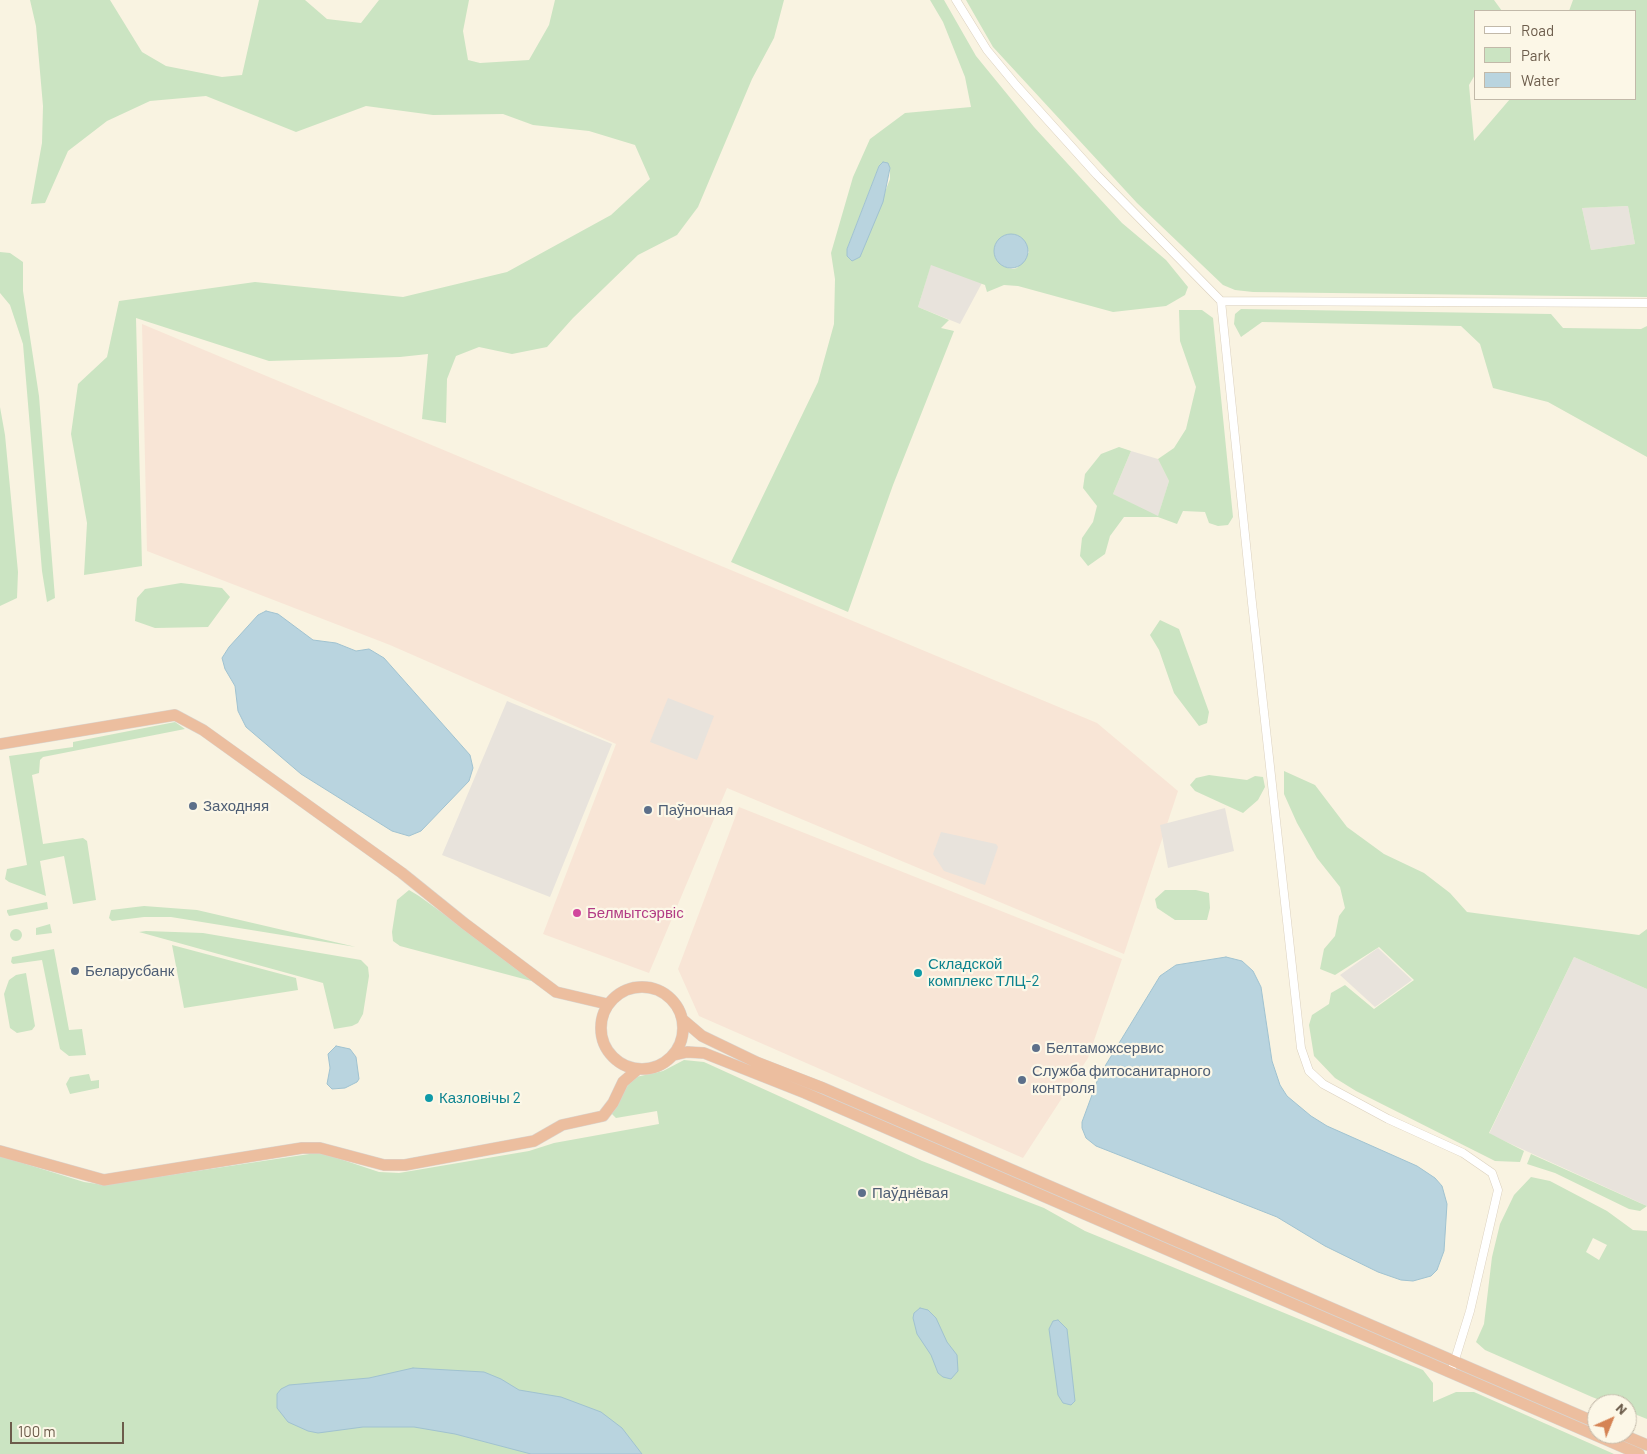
<!DOCTYPE html>
<html>
<head>
<meta charset="utf-8">
<style>
  body { margin:0 }
  #map { position:relative; width:1647px; height:1454px; overflow:hidden; background:#f9f3e1; font-family:Barlow,sans-serif }
  canvas { display:block }
  .legend { position:absolute; left:1474px; top:10px; width:162px; height:90px; box-sizing:border-box; background:#fcf7e7; border:1px solid #c2b9a9; margin:0; padding:6px 9px; list-style:none; font-size:15px; color:#6c5c4b }
  .legend li { display:flex; align-items:center; gap:10px; height:25px }
  .legend b { width:25px; border:1px solid #c2b9a9 }
  .north { position:absolute; left:1587px; top:1394px; width:50px; height:50px; box-sizing:border-box; background:#fcf7e7; border:1px solid #c2b9a9; border-radius:50%; rotate:44deg; font-size:14px; font-weight:700; line-height:20px; text-align:center; color:#6c5c4b }
  .north::after { content:''; display:block; margin:auto; width:18px; height:22px; background:#d58354; clip-path:polygon(50% 0,100% 100%,50% 72%,0 100%) }
  .scale { position:absolute; left:10px; top:1422px; width:114px; height:22px; box-sizing:border-box; border:2px solid #6c5c4b; border-top:0; padding-left:6px; font-size:15px; line-height:18px; white-space:nowrap; color:#6c5c4b; -webkit-text-stroke:4px #fcf7e7; paint-order:stroke }
</style>
</head>
<body>
<div id="map">
<canvas width="1647" height="1454"></canvas>
<ul class="legend">
<li><b style="height:6px;background:#fff"></b>Road</li>
<li><b style="height:14px;background:#cbe4c2"></b>Park</li>
<li><b style="height:14px;background:#b9d4df"></b>Water</li>
</ul>
<div class="north">N</div>
<div class="scale">100 m</div>
</div>
<script>
const c = document.querySelector('canvas').getContext('2d');
c.lineJoin = 'round';
function fillPath(path, color) {
  c.fillStyle = color;
  c.fill(path, 'evenodd');
}
function poly(rows) {
  const path = new Path2D();
  for (const r of rows) {
    if (r.length === 3) {
      path.moveTo(r[0] + r[2], r[1]);
      path.arc(r[0], r[1], r[2], 0, 2 * Math.PI);
      continue;
    }
    path.moveTo(r[0], r[1]);
    for (let i = 2; i < r.length; i += 2) path.lineTo(r[i], r[i + 1]);
  }
  return path;
}
function trace(path, color, width, dash) {
  c.strokeStyle = color;
  c.lineWidth = width;
  c.lineCap = dash ? 'butt' : 'round';
  c.setLineDash(dash || []);
  c.stroke(path);
}
function label(font, color, halo, rows, align = 'center') {
  c.font = font + ' Barlow,sans-serif';
  c.lineWidth = 4.5;
  c.setLineDash([]);
  c.textBaseline = 'middle';
  c.strokeStyle = halo;
  c.fillStyle = color;
  for (const [text, x, y, turn = 0] of rows) {
    c.save();
    c.translate(x, y);
    c.rotate((+turn || 0) * Math.PI / 180);
    c.textAlign = isNaN(turn) ? turn : align;
    if (halo) c.strokeText(text, 0, 0);
    c.fillText(text, 0, 0);
    c.restore();
  }
}
fillPath(poly([
  [142,324,1097,723,1178,791,1124,954,727,788,649,973,543,934,616,744,390,645,147,551],
  [739,807,1122,959,1088,1058,1023,1158,699,1016,678,969]
]), '#f8e5d6');
fillPath(poly([
  [1628,206,1635,244,1591,250,1582,208],
  [931,264,982,283,960,324,918,307],
  [1131,451,1158,459,1169,481,1158,517,1113,494],
  [668,698,714,716,697,760,650,742],
  [507,701,612,744,550,897,442,855],
  [1225,808,1234,851,1168,868,1160,825],
  [941,832,996,844,998,847,985,885,944,871,933,854],
  [1378,948,1412,980,1375,1007,1340,975],
  [1574,957,1647,989,1647,1206,1489,1134]
]), '#e8e3dc');
fillPath(poly([
  [30,0,110,0,142,52,166,66,222,77,242,75,259,0,305,0,327,19,361,23,379,0,469,0,463,31,468,60,480,63,529,60,549,25,555,0,784,0,774,38,752,79,698,207,677,235,638,255,573,318,547,347,512,354,479,347,456,356,447,379,446,423,422,419,428,354,400,357,269,361,136,318,142,566,84,575,87,523,71,434,78,384,107,357,119,301,255,282,403,297,507,272,611,215,650,179,635,145,589,131,533,125,503,114,433,115,366,106,296,132,206,96,150,101,107,121,68,151,45,203,31,204,42,143,43,106,36,26],
  [930,0,944,0,976,56,1034,127,1122,223,1166,260,1188,287,1185,295,1166,306,1113,312,1018,286,1004,285,987,292,985,285,931,265,918,307,949,320,941,328,954,331,893,485,848,612,731,562,818,382,834,324,835,279,831,253,853,177,870,139,905,113,971,107,965,77,943,22],
  [879,166,890,168,890,179,861,254,847,249],
  [1027,246,1029,252,1017,268,1013,269,1008,268,999,261,994,251],
  [966,0,1494,0,1502,11,1476,11,1476,73,1469,85,1474,141,1510,99,1636,99,1636,11,1569,11,1573,0,1647,0,1647,297,1253,292,1235,290,1223,285,1137,203,993,47],
  [1628,206,1635,244,1591,250,1582,208],
  [0,252,10,253,23,262,23,291,39,396,55,598,47,602,42,571,23,344,10,305,0,293],
  [1241,309,1551,314,1563,328,1641,329,1647,326,1647,457,1548,402,1493,388,1480,344,1461,326,1262,322,1241,337,1234,324,1235,314],
  [1179,310,1202,310,1213,318,1233,517,1228,525,1218,526,1209,523,1205,512,1183,511,1177,524,1158,517,1124,517,1110,536,1105,554,1088,566,1080,556,1082,538,1093,522,1097,506,1083,488,1085,474,1101,454,1119,447,1131,451,1113,494,1158,516,1169,481,1158,459,1174,448,1186,429,1196,387,1180,341],
  [0,407,5,435,18,572,17,598,0,606],
  [181,583,222,588,230,597,208,627,155,628,135,621,137,598,145,589],
  [1160,620,1179,629,1209,712,1207,723,1199,726,1174,693,1159,650,1150,635],
  [175,722,185,729,43,757,40,760,39,773,32,775,43,844,83,838,87,841,96,900,73,904,64,856,40,861,46,896,9,882,5,879,7,869,27,865,9,756,73,747,73,742],
  [1284,771,1315,785,1347,827,1384,854,1424,873,1450,893,1467,912,1639,935,1647,929,1647,989,1574,957,1489,1133,1524,1151,1520,1162,1495,1161,1356,1091,1335,1078,1314,1056,1309,1025,1312,1015,1329,1004,1331,993,1345,985,1374,1009,1414,980,1379,947,1335,975,1320,969,1324,949,1335,936,1339,916,1345,908,1340,887,1317,858,1297,823,1284,794],
  [1209,775,1247,780,1255,776,1263,777,1265,787,1258,800,1243,813,1195,791,1190,785,1196,778],
  [409,890,419,896,539,983,400,946,393,941,392,932,397,900],
  [1165,890,1196,890,1209,893,1210,908,1207,920,1175,920,1157,908,1155,899],
  [47,902,48,909,9,916,7,912,7,910],
  [144,906,197,910,356,947,171,917,144,917,112,921,109,918,111,910],
  [50,924,52,933,36,935,36,928],
  [16,935,6],
  [146,931,203,933,361,960,368,967,369,976,363,1014,358,1023,352,1026,334,1029,323,983,139,932],
  [172,945,296,978,298,990,184,1008],
  [54,949,69,1030,82,1029,86,1055,69,1056,60,1049,42,960,13,964,11,962,12,957],
  [26,973,35,1026,32,1030,17,1033,10,1028,4,994,9,980,16,975],
  [684,1060,704,1062,922,1161,1044,1208,1085,1231,1423,1370,1433,1383,1433,1402,1456,1392,1474,1392,1614,1454,0,1454,0,1156,84,1182,104,1185,316,1153,328,1155,379,1172,399,1173,529,1151,554,1143,659,1124,657,1111,616,1118,611,1113,623,1088,636,1077,663,1071],
  [89,1074,91,1081,99,1080,99,1088,70,1094,66,1084,70,1077],
  [1531,1154,1640,1203,1647,1206,1640,1211,1629,1209,1555,1173,1527,1164],
  [1531,1177,1550,1181,1607,1211,1633,1230,1647,1231,1647,1419,1627,1411,1627,1404,1610,1404,1592,1397,1485,1350,1476,1342,1484,1324,1492,1257,1500,1224,1514,1195],
  [1593,1238,1607,1245,1599,1260,1586,1252]
]), '#cbe4c2');
const water = poly([
  [883,162,888,163,890,168,883,202,860,257,852,261,847,256,847,249,879,166,883,162],
  [1011,251,17],
  [266,611,278,614,313,640,336,643,356,651,369,649,384,658,470,755,473,768,469,781,421,831,409,836,392,831,301,774,246,727,238,711,235,686,225,669,222,658,229,647,258,615,266,611],
  [1226,957,1242,961,1253,971,1261,987,1272,1061,1280,1085,1287,1096,1311,1116,1327,1126,1417,1166,1435,1178,1442,1186,1447,1204,1444,1251,1437,1270,1431,1276,1413,1281,1401,1280,1378,1272,1325,1246,1277,1217,1096,1146,1086,1138,1082,1128,1082,1122,1099,1076,1160,976,1176,965,1226,957],
  [336,1046,350,1049,356,1057,359,1079,357,1082,345,1088,332,1089,327,1084,330,1068,328,1054,336,1046],
  [920,1308,928,1310,936,1318,947,1342,957,1355,958,1371,951,1379,943,1377,938,1373,931,1355,917,1334,913,1318,914,1313,920,1308],
  [1058,1320,1067,1329,1075,1401,1071,1405,1063,1403,1058,1395,1049,1329,1053,1321,1058,1320],
  [413,1368,484,1372,501,1379,519,1390,561,1397,601,1412,622,1428,642,1454,531,1454,455,1434,414,1427,363,1427,318,1433,308,1431,288,1422,277,1408,277,1394,281,1389,289,1385,369,1378,413,1368]
]);
fillPath(water, '#b9d4df');
trace(water, '#a0c2d0', 1);
const minor = poly([
  [956,0,987,50,1016,85,1097,175,1221,301,1252,603,1301,1048,1309,1071,1323,1084,1388,1119,1463,1153,1492,1173,1498,1190,1470,1311,1453,1366],
  [1221,301,1647,303]
]);
const highway = poly([
  [0,744,175,715,203,730,402,873,464,923,556,992,607,1004],
  [642,1028,41],
  [682,1019,702,1036,756,1062,823,1088,1597,1423],
  [674,1055,687,1052,704,1053,805,1093,1639,1454],
  [0,1151,104,1180,302,1148,320,1148,384,1165,405,1165,534,1141,562,1125,603,1116,613,1103,623,1082,638,1069],
  [1621,1434,1647,1445]
]);
trace(minor, '#dbd0be', 9);
trace(highway, '#d9d5d0', 12);
trace(minor, '#fff', 8);
trace(highway, '#ecbe9f', 11);
for (const [x, y, r, color] of [
  [193,806,5,"#5c6f8a"],
  [648,810,5,"#5c6f8a"],
  [577,913,5,"#d1479c"],
  [75,971,5,"#5c6f8a"],
  [918,973,5,"#0f9aa8"],
  [1036,1048,5,"#5c6f8a"],
  [1022,1080,5,"#5c6f8a"],
  [429,1098,5,"#0f9aa8"],
  [862,1193,5,"#5c6f8a"]
]) {
  const dot = new Path2D();
  dot.arc(x, y, r, 0, 2 * Math.PI);
  c.fillStyle = color;
  c.fill(dot);
  trace(dot, '#fcf7e7', 2);
}
label('15px', '#4e5e75', '#fcf7e7', [
  ["Заходняя",203,806],
  ["Паўночная",658,810],
  ["Беларусбанк",85,971],
  ["Белтаможсервис",1046,1048],
  ["Служба фитосанитарного",1032,1071],
  ["контроля",1032,1088],
  ["Паўднёвая",872,1193]
], 'left');
label('15px', '#b23c85', '#fcf7e7', [
  ["Белмытсэрвіс",587,913]
], 'left');
label('15px', '#0d838f', '#fcf7e7', [
  ["Складской",928,964],
  ["комплекс ТЛЦ-2",928,981],
  ["Казловічы 2",439,1098]
], 'left');
</script>
</body>
</html>
